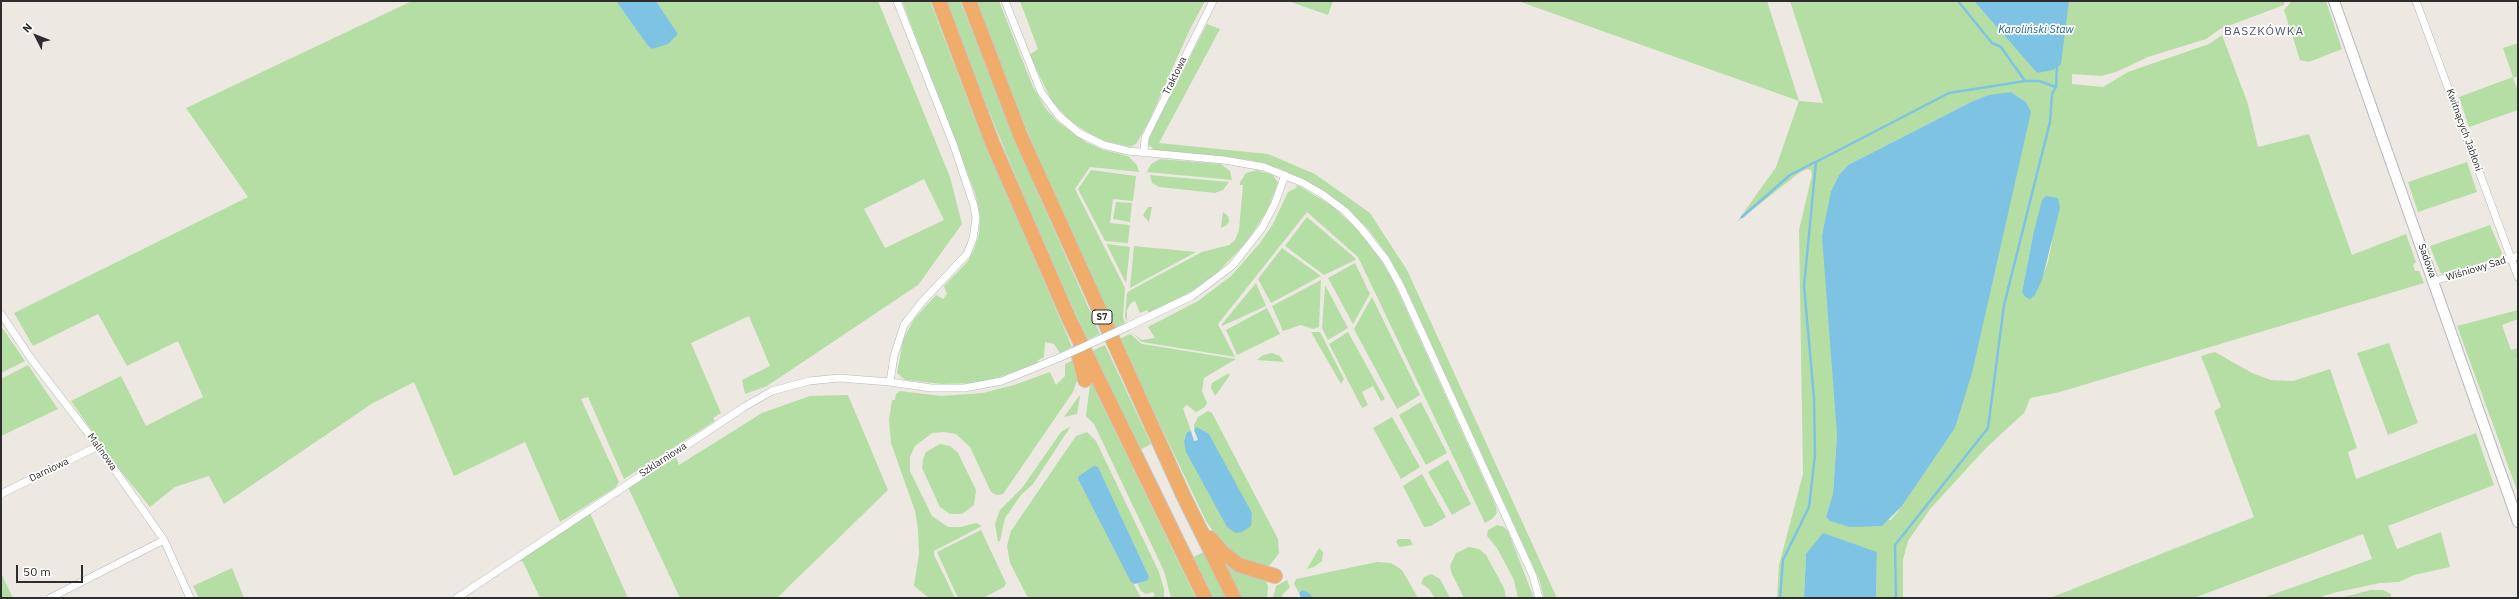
<!DOCTYPE html>
<html>
<head>
<meta charset="utf-8">
<style>
  body { margin:0 }
  #map { position:relative; width:2519px; height:599px; overflow:hidden; background:#ede9e2; font-family:"IBM Plex Sans",sans-serif }
  canvas { display:block }
  .frame { position:absolute; inset:0; border:2px solid #2d2d2d; pointer-events:none }
  .north { position:absolute; left:16px; top:16px; width:40px; height:40px; -webkit-text-stroke:3px #fff; paint-order:stroke; rotate:312deg; font-size:11px; font-weight:700; line-height:16px; text-align:center; color:#2d2d2d }
  .north::after { content:''; display:block; margin:auto; width:14px; height:18px; background:#2d2d2d; clip-path:polygon(50% 0,100% 100%,50% 72%,0 100%) }
  .scale { position:absolute; left:16px; top:565px; width:67px; height:18px; box-sizing:border-box; border:2px solid #2d2d2d; border-top:0; padding-left:5px; font-size:12px; line-height:14px; white-space:nowrap; color:#2d2d2d; -webkit-text-stroke:3px #fff; paint-order:stroke }
</style>
</head>
<body>
<div id="map">
<canvas width="2519" height="599"></canvas>
<div class="frame"></div>
<div class="north">N</div>
<div class="scale">50 m</div>
</div>
<script>
const c = document.querySelector('canvas').getContext('2d');
c.lineJoin = 'round';
function fillPath(path, color) {
  c.fillStyle = color;
  c.fill(path, 'evenodd');
}
function poly(rows) {
  const path = new Path2D();
  for (const r of rows) {
    path.moveTo(r[0], r[1]);
    for (let i = 2; i < r.length; i += 2) path.lineTo(r[i], r[i + 1]);
  }
  return path;
}
function trace(path, color, width, dash) {
  c.strokeStyle = color;
  c.lineWidth = width;
  c.lineCap = dash ? 'butt' : 'round';
  c.setLineDash(dash || []);
  c.stroke(path);
}
function label(font, color, halo, rows, align = 'center') {
  c.font = font + ' "IBM Plex Sans",sans-serif';
  c.lineWidth = 3.5;
  c.setLineDash([]);
  c.textBaseline = 'middle';
  c.strokeStyle = halo;
  c.fillStyle = color;
  for (const [text, x, y, turn = 0] of rows) {
    c.save();
    c.translate(x, y);
    c.rotate((+turn || 0) * Math.PI / 180);
    c.textAlign = isNaN(turn) ? turn : align;
    if (halo) c.strokeText(text, 0, 0);
    c.fillText(text, 0, 0);
    c.restore();
  }
}
fillPath(poly([
  [412,1,616,1,648,46,652,49,678,34,656,1,878,1,950,177,962,224,918,285,767,386,745,394,742,380,770,366,749,316,691,343,721,413,713,418,715,421,624,479,588,397,581,399,619,482,615,488,560,522,525,442,454,476,414,382,373,403,224,504,209,476,175,487,150,507,115,464,71,401,121,376,146,426,203,397,178,341,127,366,98,314,33,346,14,313,248,197,186,108],
  [924,179,944,220,885,248,864,209],
  [902,1,930,1,975,119,1072,347,1060,353,1054,344,1045,342,1044,357,1037,361,1038,363,997,378,974,383,942,384,905,380,897,373,903,340,914,319,936,295,943,299,947,294,944,286,968,261,974,250,979,234,980,215,975,193],
  [944,1,960,1,1037,191,1100,334,1087,340,1024,197],
  [974,1,999,1,1033,87,1046,109,1057,121,1086,142,1104,150,1128,156,1137,165,1139,172,1090,167,1075,189,1125,288,1123,317,1125,323,1114,328,1047,179],
  [1020,1,1205,1,1190,29,1149,121,1136,144,1130,147,1104,141,1085,131,1069,120,1052,101,1029,55,1038,49],
  [1288,1,1333,1,1328,15],
  [1518,1,1767,1,1799,101,1823,103,1790,1,1974,1,2037,73,2064,31,2069,1,2284,1,2284,5,2220,29,2206,39,2148,57,2116,72,2101,76,2072,74,2072,84,2103,87,2128,72,2209,44,2222,35,2248,104,2258,147,2309,134,2352,255,2406,234,2416,262,2413,265,2415,271,2419,271,2424,283,2060,392,2030,398,2025,412,1985,449,1931,508,1908,541,1903,560,1903,598,1876,598,1877,552,1806,554,1804,598,1777,598,1779,565,1803,474,1799,230,1812,175,1811,170,1807,169,1799,173,1737,222,1776,167,1799,101],
  [2011,92,2026,102,1955,428,1902,506,1891,520,1826,517,1833,493,1837,435,1831,191,1839,175,1848,165,1971,102],
  [2033,235,2052,242,2048,262,2035,295,2022,292],
  [2292,1,2326,1,2342,49,2309,62,2300,60,2284,10],
  [1207,24,1220,29,1159,143,1268,154,1315,174,1370,213,1407,270,1557,598,1544,598,1539,579,1403,282,1389,257,1368,229,1345,207,1323,190,1281,169,1249,160,1154,150,1149,145,1148,139],
  [2518,43,2518,76,2513,78,2518,91,2518,110,2469,127,2459,97,2513,77,2503,48],
  [1160,159,1221,164,1230,171,1232,180,1147,172,1151,164],
  [2467,162,2477,192,2418,212,2408,182],
  [1091,170,1136,176,1133,201,1113,199,1110,223,1130,225,1128,243,1105,241,1078,189],
  [1257,170,1273,175,1278,183,1267,211,1246,243,1214,276,1184,296,1149,313,1147,310,1140,313,1135,301,1131,303,1127,310,1127,322,1125,317,1127,293,1129,291,1202,252,1229,245,1235,240,1239,230,1243,185,1240,185,1240,182,1246,173],
  [1150,175,1229,182,1223,190,1215,193,1159,187,1152,183],
  [1297,185,1331,205,1355,227,1371,245,1391,276,1496,506,1497,513,1492,519,1485,523,1358,257,1307,212,1218,324,1235,357,1142,342,1132,333,1142,340,1155,338,1148,327,1198,301,1231,276,1260,243,1273,224,1288,192,1296,188],
  [1116,202,1132,203,1130,222,1113,219],
  [1148,207,1152,207,1149,222,1143,215],
  [1223,212,1228,216,1229,221,1227,225,1221,228],
  [1307,217,1355,258,1355,260,1324,275,1285,246],
  [2490,225,2502,253,2500,257,2443,274,2440,272,2430,246],
  [1107,244,1130,247,1126,283,1107,245],
  [1134,246,1196,252,1130,288],
  [1282,248,1321,276,1271,303,1258,279],
  [1355,263,1370,294,1353,324,1328,278],
  [1321,280,1319,327,1313,329,1301,325,1283,331,1272,306],
  [1256,283,1266,306,1222,326,1222,324],
  [1325,285,1348,328,1328,340,1322,328],
  [1372,297,1420,395,1397,409,1354,329],
  [1267,308,1280,334,1237,355,1226,330],
  [2518,310,2518,319,2502,325,2511,350,2518,348,2518,358,2516,359,2518,364,2518,493,2457,326],
  [1,326,25,361,1,373],
  [1311,332,1320,332,1344,379,1341,384],
  [1348,332,1385,399,1381,401,1373,386,1362,392,1368,405,1362,408,1329,344],
  [1130,334,1142,344,1236,359,1204,378,1202,391,1207,403,1205,407,1196,412,1187,405,1183,408,1191,431,1187,432,1184,441,1253,517,1209,434,1197,428,1194,430,1194,425,1198,417,1208,411,1212,413,1278,539,1279,553,1270,565,1264,567,1237,558,1217,537,1206,521,1119,339],
  [2389,343,2418,423,2388,435,2357,353],
  [1105,345,1151,444,1138,451,1092,351],
  [2215,352,2252,373,2271,380,2293,381,2330,369,2357,448,2348,452,2356,479,2476,433,2494,485,2388,526,2397,549,2441,532,2450,567,2414,575,2399,582,2380,583,2333,593,2318,598,2263,598,2372,559,2363,534,2194,598,2050,598,2254,517,2214,411,2221,407,2201,356],
  [1272,353,1280,356,1284,362,1257,360,1263,355],
  [1076,359,1079,375,1073,392,1003,494,997,495,991,492,970,447,956,434,944,432,932,433,915,446,910,457,910,471,932,516,948,527,960,527,976,523,982,526,934,551,934,555,955,598,929,598,914,586,919,554,918,529,915,511,891,443,889,420,892,400,895,400,896,394,900,391,941,396,983,393,1014,385,1050,372,1056,385,1065,376,1065,364],
  [28,365,58,409,1,436,1,379],
  [1229,373,1230,375,1215,396,1211,388,1212,383],
  [1090,384,1092,384,1196,598,1171,598,1164,571,1094,424,1086,416],
  [848,395,888,490,777,598,680,598,628,487,676,457,679,465,762,413,810,396],
  [1080,396,1077,414,1064,417,1079,396],
  [1421,402,1447,453,1426,465,1399,415],
  [1392,417,1420,467,1401,479,1373,428],
  [1071,426,1033,484,1021,495,1005,518,1000,541,998,542,995,524,1000,510,1022,488,1061,432],
  [1087,432,1096,441,1159,572,1164,589,1164,598,1151,598,1155,595,1153,592,1146,594,1141,591,1137,583,1147,581,1078,479,1141,598,1028,598,1010,563,1007,546,1011,531,1076,436],
  [940,444,950,446,958,453,976,490,974,505,962,514,950,514,940,507,922,468,923,459,926,452],
  [1448,460,1471,504,1452,515,1428,472],
  [1422,474,1446,517,1431,526,1424,527,1403,486],
  [590,513,628,598,540,598,523,562,519,560],
  [1497,525,1504,527,1508,531,1534,598,1518,598,1514,580,1497,548,1487,536,1488,530],
  [981,530,1006,583,1004,587,983,598,958,598,937,552],
  [1398,539,1410,539,1413,545,1399,547,1396,542],
  [1469,547,1479,549,1486,555,1504,588,1506,598,1464,598,1452,574,1450,566,1456,553],
  [1319,548,1323,552,1322,561,1314,567,1307,569],
  [1204,552,1227,598,1210,598,1191,558],
  [1224,562,1266,581,1268,586,1267,598,1242,598],
  [1377,562,1391,563,1402,570,1418,598,1313,598,1302,590,1299,593,1294,584,1296,579],
  [232,568,244,598,199,598,193,586],
  [1,573,13,598,1,598],
  [1431,574,1440,579,1450,598,1435,598,1429,589,1421,583,1424,577],
  [1287,580,1290,587,1282,595,1283,598,1273,598,1276,586],
  [2371,590,2383,590,2391,594,2391,598,2340,598]
]), '#b4dea4');
fillPath(poly([
  [616,1,656,1,678,34,668,44,652,49,648,46],
  [1974,1,2069,1,2061,64,2053,70,2037,73],
  [2011,92,2026,102,2031,112,1972,373,1955,428,1902,506,1882,526,1850,527,1830,521,1826,517,1833,493,1837,435,1822,236,1831,191,1839,175,1848,165,1971,102,1989,95],
  [2046,196,2058,198,2060,208,2042,280,2035,295,2030,299,2025,297,2022,292,2033,235,2042,200],
  [1197,427,1209,434,1252,513,1251,526,1242,532,1236,533,1227,527,1186,452,1184,441,1187,432,1191,431,1194,441,1198,440,1194,430],
  [1094,466,1098,467,1149,577,1147,581,1134,584,1131,582,1078,479,1079,476],
  [1823,533,1877,552,1876,598,1804,598,1806,554],
  [1302,590,1309,593,1313,598,1301,598,1299,593]
]), '#7fc3e4');
trace(poly([
  [1958,1,1992,43,2001,47,2025,81],
  [1742,217,1790,175,1815,162],
  [1780,598,1783,560,1809,507,1815,455,1814,398,1804,286,1816,162,1949,93,2025,81,2039,81,2056,87],
  [1896,598,1895,545,1988,428,2004,305,2050,122,2052,94,2056,87,2057,65]
]), '#7fc3e4', 2.5);
const street = poly([
  [1005,1,1041,92,1058,115,1079,133,1104,145,1128,151,1224,160,1264,167,1303,183,1322,194,1345,211,1361,228,1386,260,1401,287,1533,576,1539,598],
  [2416,1,2518,277],
  [1144,153,1145,138,1213,1],
  [2434,281,2518,256],
  [1,314,32,360,98,446,164,540,190,598],
  [1129,326,1192,296,1232,266,1262,228,1275,203,1285,175],
  [890,382,894,356,904,325,921,303,967,254,973,239,976,218,974,206,954,146,897,1],
  [1,494,98,446],
  [50,598,164,540],
  [457,598,744,407,772,391,809,381,839,378,890,382,931,388,964,388,1002,381,1061,357]
]);
const secondary = poly([
  [2334,1,2518,522]
]);
const highway = poly([
  [939,1,992,142,1070,321,1205,598],
  [969,1,1021,137,1184,497,1234,598],
  [1078,352,1085,380],
  [1210,538,1223,553,1239,565,1275,576]
]);
trace(street, '#b5b6bf', 8);
trace(secondary, '#b5b6bf', 12);
trace(highway, '#c8c8c8', 16);
trace(street, '#fff', 7);
trace(secondary, '#fff', 10);
trace(highway, '#f0ac6a', 14);
const streetBridge = poly([
  [1061,357,1129,326]
]);
trace(streetBridge, '#b5b6bf', 8, []);
trace(streetBridge, '#fff', 7);
for (const [x, y, w] of [
  [1102,317,20]
]) {
  const box = new Path2D();
  box.roundRect(x - w / 2, y - 7, w, 14, 3);
  c.fillStyle = '#fff';
  c.fill(box);
  trace(box, '#2d2d2d', 1);
}
label('bold 9px', '#2d2d2d', null, [
  ["S7",1102,317]
]);
label('10px', '#2d2d2d', '#fff', [
  ["Traktowa",1175,76,-64],
  ["Kwitnących Jabłoni",2464,130,70],
  ["Sadowa",2427,261,70],
  ["Wiśniowy Sad",2476,269,-17],
  ["Malinowa",102,452,54],
  ["Szklarniowa",663,460,-33],
  ["Darniowa",49,470,-26]
]);
label('italic 11px', '#1b6394', '#fff', [
  ["Karoliński Staw",2036,30]
]);
c.letterSpacing = '1px';
label('12px', '#51567a', '#fff', [
  ["BASZKÓWKA",2264,32]
]);
c.letterSpacing = '0px';
</script>
</body>
</html>
